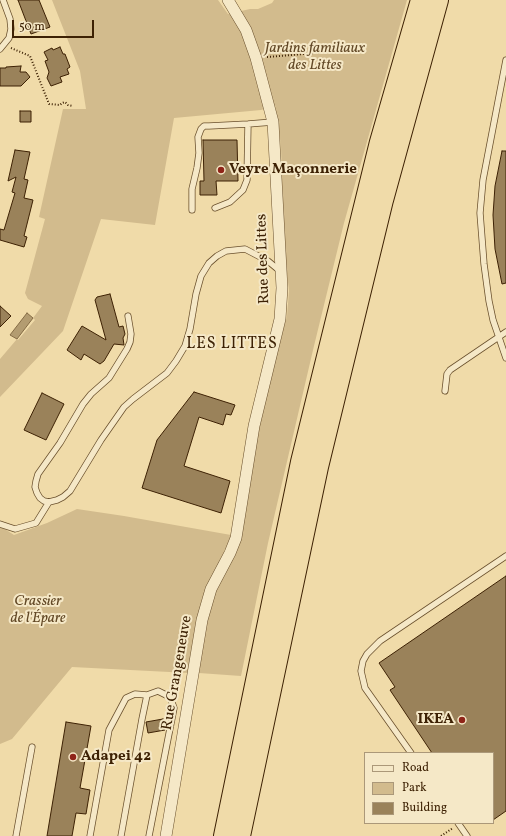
<!DOCTYPE html>
<html>
<head>
<meta charset="utf-8">
<style>
  body { margin:0 }
  #map { position:relative; width:506px; height:836px; overflow:hidden; background:#f0dba9; font-family:Vollkorn,serif }
  canvas { display:block }
  .legend { position:absolute; left:364px; top:752px; width:130px; height:72px; box-sizing:border-box; background:#f5e8c7; border:1px solid #ab9879; margin:0; padding:5px 7px; list-style:none; font-size:12px; color:#3d2104 }
  .legend li { display:flex; align-items:center; gap:8px; height:20px }
  .legend b { width:20px; border:1px solid #ab9879 }
  .scale { position:absolute; left:12px; top:20px; width:82px; height:18px; box-sizing:border-box; border:2px solid #3d2104; border-top:0; padding-left:5px; font-size:12px; line-height:14px; white-space:nowrap; color:#3d2104; -webkit-text-stroke:3px #f5e8c7; paint-order:stroke }
</style>
</head>
<body>
<div id="map">
<canvas width="506" height="836"></canvas>
<ul class="legend">
<li><b style="height:5px;background:#f5e8c7"></b>Road</li>
<li><b style="height:11px;background:#d2bb8d"></b>Park</li>
<li><b style="height:11px;background:#9a825a"></b>Building</li>
</ul>
<div class="scale">50 m</div>
</div>
<script>
const c = document.querySelector('canvas').getContext('2d');
c.lineJoin = 'round';
function fillPath(path, color) {
  c.fillStyle = color;
  c.fill(path, 'evenodd');
}
function poly(rows) {
  const path = new Path2D();
  for (const r of rows) {
    path.moveTo(r[0], r[1]);
    for (let i = 2; i < r.length; i += 2) path.lineTo(r[i], r[i + 1]);
  }
  return path;
}
function trace(path, color, width, dash) {
  c.strokeStyle = color;
  c.lineWidth = width;
  c.lineCap = dash ? 'butt' : 'round';
  c.setLineDash(dash || []);
  c.stroke(path);
}
function label(font, color, halo, rows, align = 'center') {
  c.font = font + ' Vollkorn,serif';
  c.lineWidth = 4;
  c.setLineDash([]);
  c.textBaseline = 'middle';
  c.strokeStyle = halo;
  c.fillStyle = color;
  for (const [text, x, y, turn = 0] of rows) {
    c.save();
    c.translate(x, y);
    c.rotate((+turn || 0) * Math.PI / 180);
    c.textAlign = isNaN(turn) ? turn : align;
    if (halo) c.strokeText(text, 0, 0);
    c.fillText(text, 0, 0);
    c.restore();
  }
}
fillPath(poly([
  [52,0,218,0,228,14,250,9,258,9,272,3,274,0,407,0,344,223,313,350,268,543,241,676,199,673,201,651,206,621,218,584,255,446,265,398,287,316,289,291,284,246,281,146,275,105,261,110,174,118,155,225,101,219,63,331,0,397,0,359,17,339,18,340,35,320,33,318,42,306,28,299,25,293,45,219,39,217,63,109,86,109,80,71],
  [77,509,124,516,231,535,227,545,202,599,189,673,72,667,12,739,0,744,0,526,14,535,47,523]
]), '#d2bb8d');
const water = poly([
  [27,313,33,318,17,339,10,335,27,313]
]);
fillPath(water, '#b39c71');
trace(water, '#846b45', 1);
const building = poly([
  [18,0,39,0,50,27,31,34,18,0],
  [60,47,63,54,65,54,70,67,67,69,69,74,60,77,62,82,51,86,47,78,49,72,45,61,48,60,44,52,52,48,53,50,60,47],
  [21,66,20,72,26,72,30,77,21,86,0,86,0,68,6,68,6,67,21,66],
  [20,111,31,111,31,122,20,122,20,111],
  [203,140,237,140,238,181,216,181,217,195,200,195,200,181,204,181,203,140],
  [15,150,30,152,24,179,28,180,24,198,33,200,24,236,27,237,24,247,0,240,0,229,4,230,15,193,12,192,16,177,8,181,15,150],
  [502,151,506,151,506,283,502,284,495,249,493,215,495,186,502,151],
  [110,294,119,327,123,326,125,334,123,338,124,345,114,344,104,361,100,364,84,354,81,360,67,350,82,326,106,340,95,300,97,297,110,294],
  [0,306,11,316,0,327,0,306],
  [194,392,235,405,231,415,226,414,223,425,199,417,184,466,230,481,221,513,142,488,157,440,194,392],
  [42,393,64,404,46,440,24,430,42,393],
  [506,576,506,811,493,820,493,753,432,753,390,690,395,687,379,663,506,576],
  [163,719,165,730,148,733,146,722,163,719],
  [66,722,91,726,80,788,90,790,86,814,76,813,72,836,47,836,66,722]
]);
fillPath(building, '#9a825a');
trace(building, '#3d2104', 1);
const lane = poly([
  [0,49,9,38,11,29,10,19,3,0],
  [506,60,483,180,480,213,484,264,489,301,493,320,506,358],
  [215,208,230,202,243,190,247,180,248,124],
  [192,210,192,189,197,168,199,153,198,137,201,129,204,126,209,126,248,124,273,122],
  [128,316,131,334,130,342,127,349,109,378,91,394,83,404,60,443,38,474,36,481,35,487,37,493,40,498,44,501,49,502,57,500,63,497,70,491,101,440,124,407,133,399,167,373,176,361,185,346,190,329,196,294,201,276,209,263,217,256,226,251,245,249,268,261,280,271],
  [445,391,447,374,450,370,506,332],
  [0,524,15,529,36,523,49,502],
  [411,753,365,688,361,671,363,661,367,654,380,641,506,556],
  [458,823,467,836],
  [16,836,32,747],
  [90,836,109,730,126,698,135,694,147,695],
  [121,836,142,719,147,695,158,691,170,697,174,708,149,836]
]);
const street = poly([
  [166,836,202,620,211,589,230,553,236,538,254,426,280,319,282,288,273,122,256,58,246,30,228,0]
]);
const highway = poly([
  [224,836,301,462,380,142,421,0],
  [240,836,318,467,383,200,438,0]
]);
trace(lane, '#6a502d', 7);
trace(street, '#6a502d', 12);
trace(highway, '#3d2104', 22);
trace(poly([
  [11,48,30,56,49,104,60,105,62,103,65,102,68,105,73,106],
  [267,57,364,49],
  [441,836,453,828]
]), '#3d2104', 2, [1, 2]);
trace(lane, '#f5e8c7', 5.5);
trace(street, '#f5e8c7', 11);
trace(highway, '#f0dba9', 20);
for (const [x, y, r, color] of [
  [221,170,4,"#8f2418"],
  [462,720,4,"#8f2418"],
  [73,757,4,"#8f2418"]
]) {
  const dot = new Path2D();
  dot.arc(x, y, r, 0, 2 * Math.PI);
  c.fillStyle = color;
  c.fill(dot);
  trace(dot, '#f5e8c7', 1.5);
}
label('italic 15px', '#624826', '#f5e8c7', [
  ["Jardins familiaux",315,49],
  ["des Littes",315,66],
  ["Crassier",38,602],
  ["de l'Épare",38,619]
]);
label('bold 15px', '#3d2104', '#f5e8c7', [
  ["Veyre Maçonnerie",229,170],
  ["IKEA",454,720,"right"],
  ["Adapei 42",81,757]
], 'left');
label('15px', '#3d2104', '#f5e8c7', [
  ["Rue des Littes",264,259,-92],
  ["Rue Grangeneuve",178,673,-80]
]);
c.letterSpacing = '1px';
label('16px', '#3d2104', '#f5e8c7', [
  ["LES LITTES",232,345]
]);
c.letterSpacing = '0px';
</script>
</body>
</html>
